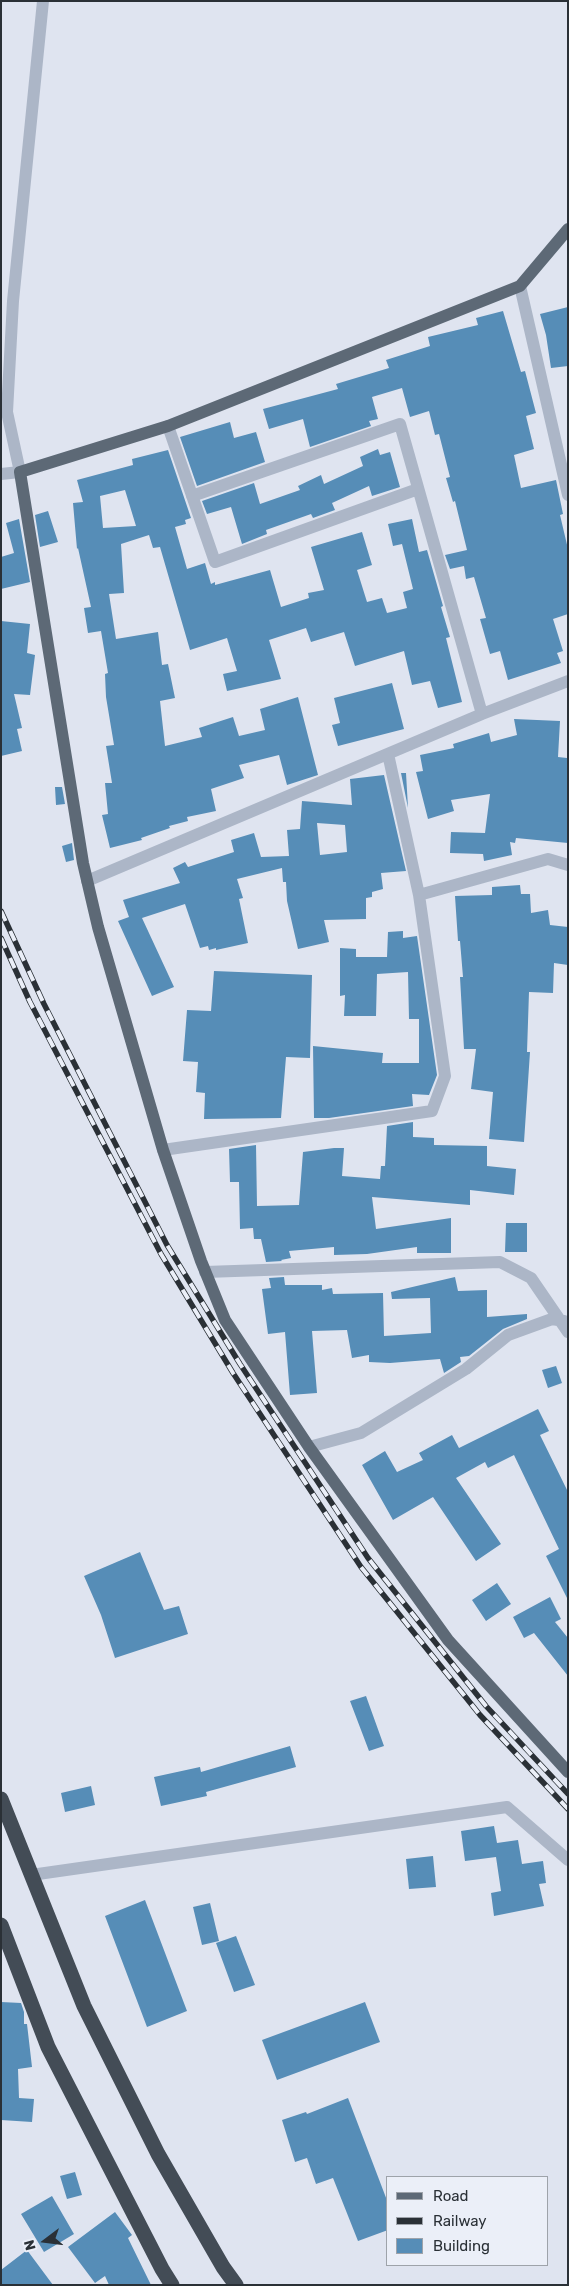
<!DOCTYPE html>
<html>
<head>
<meta charset="utf-8">
<style>
  body { margin:0 }
  #map { position:relative; width:569px; height:2286px; overflow:hidden; background:#dfe4f0; font-family:Rubik,sans-serif }
  canvas { display:block }
  .frame { position:absolute; inset:0; border:2px solid #2a3036; pointer-events:none }
  .legend { position:absolute; left:386px; top:2176px; width:162px; height:90px; box-sizing:border-box; background:#ebeff8; border:1px solid #9ea3aa; margin:0; padding:6px 9px; list-style:none; font-size:15px; color:#2a3036 }
  .legend li { display:flex; align-items:center; gap:10px; height:25px }
  .legend b { width:25px; border:1px solid #9ea3aa }
  .north { position:absolute; left:20px; top:2216px; width:50px; height:50px; -webkit-text-stroke:4px #ebeff8; paint-order:stroke; rotate:255deg; font-size:14px; font-weight:700; line-height:20px; text-align:center; color:#2a3036 }
  .north::after { content:''; display:block; margin:auto; width:18px; height:22px; background:#2a3036; clip-path:polygon(50% 0,100% 100%,50% 72%,0 100%) }
</style>
</head>
<body>
<div id="map">
<canvas width="569" height="2286"></canvas>
<div class="frame"></div>
<ul class="legend">
<li><b style="height:6px;background:#5d6976"></b>Road</li>
<li><b style="height:6px;background:#2a3036"></b>Railway</li>
<li><b style="height:14px;background:#568db7"></b>Building</li>
</ul>
<div class="north">N</div>
</div>
<script>
const c = document.querySelector('canvas').getContext('2d');
c.lineJoin = 'round';
function fillPath(path, color) {
  c.fillStyle = color;
  c.fill(path, 'evenodd');
}
function poly(rows) {
  const path = new Path2D();
  for (const r of rows) {
    path.moveTo(r[0], r[1]);
    for (let i = 2; i < r.length; i += 2) path.lineTo(r[i], r[i + 1]);
  }
  return path;
}
function trace(path, color, width, dash) {
  c.strokeStyle = color;
  c.lineWidth = width;
  c.lineCap = dash ? 'butt' : 'round';
  c.setLineDash(dash || []);
  c.stroke(path);
}
fillPath(poly([
  [568,307,568,366,551,368,546,335,540,314],
  [503,311,521,372,525,371,536,413,526,416,534,449,514,455,521,488,556,480,563,514,560,515,568,549,568,614,553,619,563,651,557,653,561,663,508,680,500,651,490,654,480,619,486,618,474,577,466,579,464,566,450,569,445,555,467,550,455,501,453,502,446,478,450,477,439,434,435,435,429,411,410,417,402,388,372,397,378,419,369,421,371,426,310,447,303,419,269,429,263,409,338,389,336,384,389,368,386,360,430,346,428,337,478,325,476,318],
  [230,422,234,438,256,432,265,462,197,486,180,437],
  [378,449,380,455,390,452,400,487,372,496,369,486,332,503,335,510,313,518,311,514,266,530,267,534,242,544,231,507,207,514,202,501,254,483,260,504,300,490,298,486,321,475,324,484,363,466,360,457],
  [168,450,191,518,185,520,186,524,175,527,187,569,205,563,211,584,215,582,215,585,270,570,281,607,309,598,308,593,324,590,311,547,362,532,372,565,357,570,367,602,382,598,387,613,407,608,403,592,413,589,402,544,393,546,388,524,412,519,419,552,427,550,443,606,441,607,450,637,446,638,462,702,438,708,430,681,412,685,404,651,355,666,344,632,311,642,306,628,269,640,281,679,227,691,223,674,237,671,227,638,190,650,160,547,153,548,149,535,121,544,124,593,109,594,116,639,158,632,162,665,168,664,175,698,160,701,165,746,202,737,199,728,233,717,239,736,265,730,260,709,298,697,318,775,287,785,279,755,239,765,244,778,211,789,216,811,187,817,188,821,169,826,170,828,141,838,142,840,110,848,102,815,108,814,105,783,112,783,106,746,114,745,106,697,105,674,108,673,101,631,88,633,84,608,91,607,78,548,77,549,73,503,83,502,77,480,133,465,132,459],
  [125,490,136,526,103,528,100,496],
  [48,511,58,542,40,547,35,515],
  [19,519,30,582,1,589,1,557,14,553,6,523],
  [1,621,30,624,27,653,35,655,30,695,14,694,22,728,17,729,22,751,1,756],
  [392,683,404,729,338,746,332,725,340,723,334,698],
  [514,719,560,721,558,757,567,758,568,843,516,838,515,843,510,842,512,855,484,861,483,854,450,853,451,832,485,833,490,794,451,800,454,811,428,819,416,772,423,771,420,755,454,748,453,744,489,733,491,742,517,735],
  [401,773,406,773,408,808],
  [384,775,406,871,381,873,383,889,372,892,372,897,366,898,366,919,324,920,329,942,298,949,287,901,286,882,283,882,282,868,237,879,243,898,239,899,248,943,216,950,216,948,209,950,208,946,200,948,185,904,142,918,174,987,152,996,118,921,129,917,123,900,180,883,173,868,185,862,188,867,234,852,231,840,254,833,261,857,289,856,287,830,300,829,302,801,352,805,350,779],
  [317,823,345,825,347,852,320,855],
  [55,787,62,787,65,804,56,805],
  [72,843,74,860,66,862,62,846],
  [520,885,521,894,530,894,531,913,548,910,550,925,568,927,568,965,554,963,553,993,529,992,527,1052,530,1052,524,1142,489,1139,493,1092,471,1089,476,1049,464,1049,460,977,463,977,460,941,458,941,455,896,492,895,492,887],
  [403,931,403,938,417,936,437,1075,429,1095,412,1094,413,1106,329,1118,314,1118,313,1046,383,1053,382,1063,419,1063,419,1019,409,1019,408,972,377,974,376,1016,344,1016,345,995,340,996,340,948,356,949,356,957,387,957,388,932],
  [214,971,312,975,310,1058,286,1057,281,1118,204,1119,205,1093,196,1092,198,1062,183,1061,187,1010,211,1011],
  [413,1122,413,1137,434,1138,434,1145,487,1146,487,1166,516,1169,514,1195,470,1190,470,1205,372,1197,376,1229,451,1218,451,1253,417,1253,417,1247,367,1254,334,1255,334,1247,289,1251,291,1258,281,1260,282,1261,266,1262,261,1239,254,1239,253,1228,240,1229,239,1182,230,1182,229,1149,256,1145,257,1206,299,1205,303,1152,334,1148,344,1148,342,1176,380,1179,381,1166,385,1166,387,1126],
  [506,1223,527,1223,527,1252,505,1252],
  [284,1277,285,1285,322,1285,322,1290,332,1288,333,1294,383,1293,384,1336,431,1333,430,1298,392,1299,391,1292,455,1277,458,1291,487,1290,487,1317,527,1314,527,1319,503,1329,469,1356,460,1357,461,1362,444,1373,440,1359,390,1363,369,1362,369,1355,352,1358,347,1330,312,1331,317,1393,290,1395,285,1332,268,1334,262,1289,271,1288,269,1278],
  [556,1366,562,1383,548,1388,542,1370],
  [538,1409,549,1431,540,1435,568,1492,568,1600,546,1556,559,1549,514,1455,488,1468,485,1462,456,1478,501,1544,476,1561,433,1497,393,1520,362,1465,385,1451,397,1472,423,1460,419,1453,452,1435,459,1448],
  [140,1552,164,1610,179,1606,188,1634,115,1658,101,1615,84,1576],
  [497,1583,511,1604,486,1621,472,1600],
  [550,1597,561,1619,555,1622,568,1638,568,1676,534,1633,524,1638,513,1617],
  [366,1696,384,1746,369,1751,350,1701],
  [290,1746,296,1767,206,1792,207,1796,161,1806,154,1777,200,1767,201,1772],
  [91,1786,95,1805,65,1812,61,1793],
  [494,1826,497,1843,518,1840,522,1864,543,1861,546,1883,539,1884,544,1906,494,1916,491,1893,501,1891,496,1857,465,1861,461,1831],
  [433,1856,436,1887,409,1889,406,1859],
  [145,1900,187,2011,147,2027,105,1916],
  [210,1903,219,1941,202,1945,193,1907],
  [236,1936,255,1985,234,1992,216,1943],
  [1,2002,21,2003,24,2012,24,2024,27,2024,32,2067,18,2069,19,2098,34,2099,32,2122,1,2120],
  [365,2002,380,2042,277,2080,262,2040],
  [348,2098,388,2203,388,2230,358,2241,333,2178,316,2184,307,2158,295,2162,282,2120,306,2112,307,2114],
  [75,2172,82,2195,67,2199,60,2176],
  [52,2196,74,2234,44,2252,21,2214],
  [115,2212,132,2235,128,2238,151,2285,109,2285,105,2276,95,2283,68,2247],
  [27,2250,53,2285,1,2285,1,2270]
]), '#568db7');
trace(poly([
  [520,286,568,495],
  [168,426,215,562,418,489],
  [1,474,20,472,7,412,13,301,43,1],
  [192,496,400,424,482,714],
  [87,881,482,714,568,681],
  [419,895,548,859,568,865],
  [163,1150,432,1111,445,1076,419,895,388,754],
  [205,1272,500,1262,531,1278,568,1332],
  [309,1447,361,1433,466,1369,508,1335,552,1319,564,1321],
  [31,1875,507,1807,568,1860]
]), '#acb6c7', 12);
trace(poly([
  [568,229,520,286,168,426,20,472,83,863,98,927,163,1150,201,1261,225,1320,309,1447,448,1640,568,1772]
]), '#5d6976', 12);
trace(poly([
  [1,1799,84,2006,158,2154,223,2267,236,2285],
  [1,1925,48,2047,162,2269,172,2285]
]), '#434c56', 15);
const rail = poly([
  [1,911,44,1004,167,1245,240,1364,368,1558,486,1706,568,1794],
  [1,938,30,1002,161,1254,233,1373,361,1567,480,1715,568,1809]
]);
trace(rail, '#2a3036', 5.5);
trace(rail, '#ebeff8', 4, [11]);
</script>
</body>
</html>
